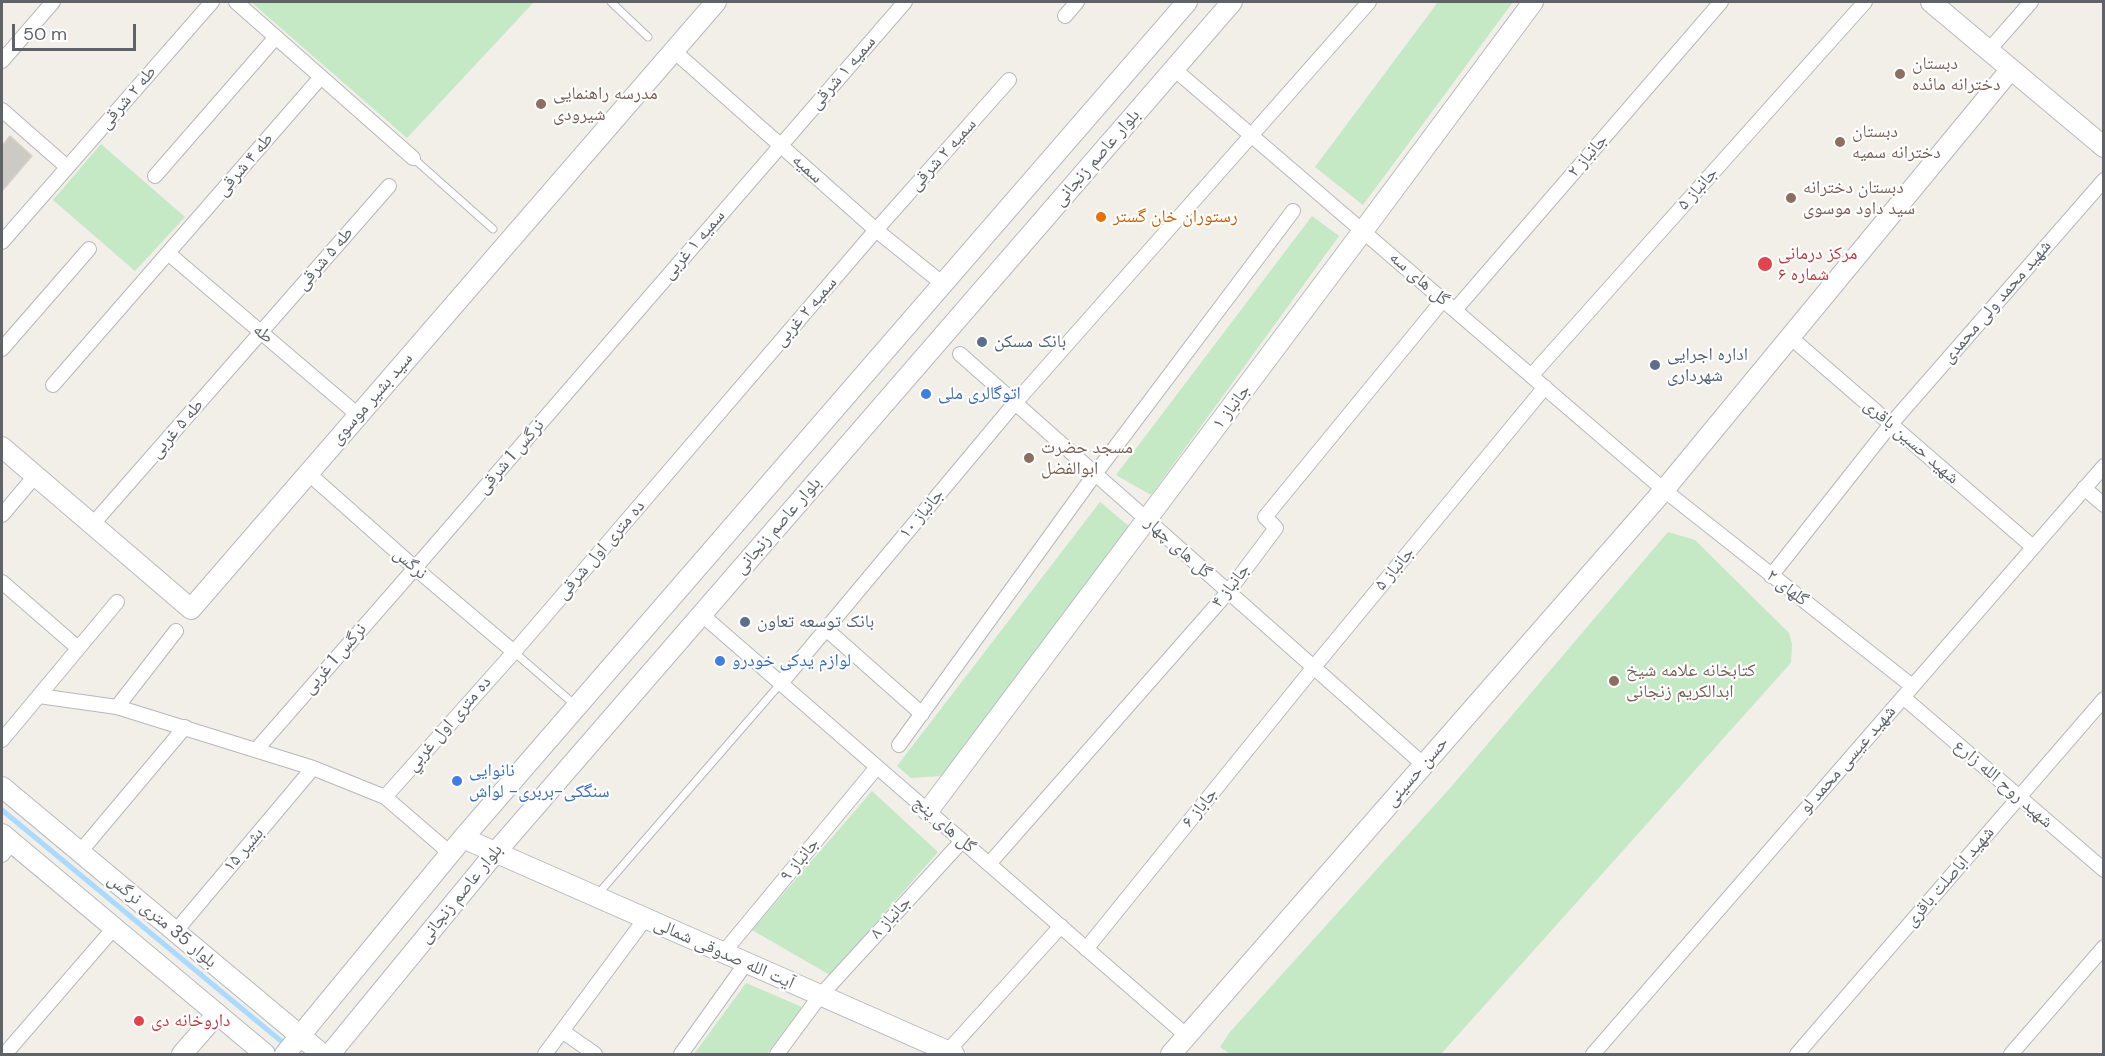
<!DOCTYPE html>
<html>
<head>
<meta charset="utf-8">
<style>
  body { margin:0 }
  #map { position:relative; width:2105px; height:1056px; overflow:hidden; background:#f1efe8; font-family:"DM Sans",sans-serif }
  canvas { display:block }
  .frame { position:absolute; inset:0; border:3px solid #5f6368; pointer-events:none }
  .scale { position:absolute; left:12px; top:24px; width:124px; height:27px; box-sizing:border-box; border:3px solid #5f6368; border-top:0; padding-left:8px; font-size:18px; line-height:21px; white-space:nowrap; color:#5f6368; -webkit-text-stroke:4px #fff; paint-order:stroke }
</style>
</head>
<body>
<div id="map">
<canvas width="2105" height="1056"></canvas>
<div class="frame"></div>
<div class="scale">50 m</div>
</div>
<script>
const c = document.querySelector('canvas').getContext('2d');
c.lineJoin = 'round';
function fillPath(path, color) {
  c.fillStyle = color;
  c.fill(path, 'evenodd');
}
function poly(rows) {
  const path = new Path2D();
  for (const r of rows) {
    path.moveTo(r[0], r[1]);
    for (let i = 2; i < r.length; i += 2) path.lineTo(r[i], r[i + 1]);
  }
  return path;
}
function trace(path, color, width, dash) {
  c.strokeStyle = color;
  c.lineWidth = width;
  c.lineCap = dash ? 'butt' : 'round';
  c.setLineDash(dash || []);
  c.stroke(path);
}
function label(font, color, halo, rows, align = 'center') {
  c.font = font + ' "DM Sans","Noto Naskh Arabic",sans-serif';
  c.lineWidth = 4.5;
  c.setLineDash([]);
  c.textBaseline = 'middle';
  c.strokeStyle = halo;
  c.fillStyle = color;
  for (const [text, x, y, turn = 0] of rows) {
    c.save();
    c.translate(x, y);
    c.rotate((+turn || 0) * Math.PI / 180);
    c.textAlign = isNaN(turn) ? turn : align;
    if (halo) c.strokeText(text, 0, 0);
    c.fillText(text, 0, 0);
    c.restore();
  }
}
fillPath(poly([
  [251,2,534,2,407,138],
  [1438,2,1513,2,1363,205,1315,167],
  [101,144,185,217,135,271,53,200],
  [1312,216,1339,236,1151,495,1116,475],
  [1100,502,1130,527,964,752,942,776,911,778,897,766],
  [1668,532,1695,540,1789,633,1792,644,1791,662,1789,665,1441,1054,1230,1054,1220,1047,1230,1032,1451,787],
  [872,791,938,852,830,975,752,930],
  [746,983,802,1007,767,1054,694,1054]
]), '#c5e8c5');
trace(poly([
  [2,810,287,1046]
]), '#aadaff', 5);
const building = poly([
  [10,136,32,156,2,191,2,146,10,136]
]);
fillPath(building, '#cccac5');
trace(building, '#d6d1c6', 1.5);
const lane = poly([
  [611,2,648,37],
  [413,158,493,229],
  [514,652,575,705],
  [598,894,781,683]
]);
const street = poly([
  [236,2,413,158],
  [1065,16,1077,2],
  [1989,50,2031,2],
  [674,51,876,230,943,284],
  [2,61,53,2],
  [1174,69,1664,490,1912,686],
  [2,110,67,167],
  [155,176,276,37],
  [2,242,212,2],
  [168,253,358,415],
  [1455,310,1721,2],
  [1790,337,2033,547],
  [2,349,89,249],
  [960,354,1424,765],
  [1531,376,1865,2],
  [53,385,321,77],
  [308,473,415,568,514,652],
  [2084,488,2104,505],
  [2,515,35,476],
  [92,525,389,186],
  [1771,576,1891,424,2104,180],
  [2,582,78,648],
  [701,614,1187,1036],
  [826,629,922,714],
  [781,683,1015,403,1369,2],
  [39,696,117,707,313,768,385,797,450,853],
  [1903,697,2104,870],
  [117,707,176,631],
  [2,740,117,602],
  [899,745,1095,474,1293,211],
  [256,750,415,568,905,2],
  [385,797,514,652,876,230,1009,80],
  [80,852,185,727],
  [2,855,12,843],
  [989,864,1228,592,1276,528,1265,517,1443,300],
  [175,932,313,768],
  [1086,949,1314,667,1545,387],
  [723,953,877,767],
  [562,1031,595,1054],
  [947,1052,1061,926],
  [5,1054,114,928],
  [545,1054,645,919],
  [681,1054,746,963],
  [777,1054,820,996,962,841],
  [1593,1054,2104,466],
  [1797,1054,2104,699],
  [2011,1054,2104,947]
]);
const secondary = poly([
  [1931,2,2104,147],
  [2,447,191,609,716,2],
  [2,787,322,1054],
  [928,811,1363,231,1533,2],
  [2,834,265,1054],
  [463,838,954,1054],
  [182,1054,217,1014],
  [285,1054,463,838,1187,2],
  [330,1054,495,853,1232,2],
  [1171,1054,1664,490,2011,69]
]);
trace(lane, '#b5b8bc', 9);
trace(street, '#b5b8bc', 16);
trace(secondary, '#b6babf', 22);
trace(lane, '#fff', 7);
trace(street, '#fff', 14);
trace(secondary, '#fff', 20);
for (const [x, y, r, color] of [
  [1900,74,6,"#8d6e63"],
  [541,104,6,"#8d6e63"],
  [1840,142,6,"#8d6e63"],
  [1791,198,6,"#8d6e63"],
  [1101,217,6,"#e8710a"],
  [1765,264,8,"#e0444e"],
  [982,342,6,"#5c6f8a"],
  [1655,365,6,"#5c6f8a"],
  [926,394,6,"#3f7fe0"],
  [1029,458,6,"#8d6e63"],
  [745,622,6,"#5c6f8a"],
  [720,661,6,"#3f7fe0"],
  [1614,681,6,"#8d6e63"],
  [457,781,6,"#3f7fe0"],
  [139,1021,6,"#e0444e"]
]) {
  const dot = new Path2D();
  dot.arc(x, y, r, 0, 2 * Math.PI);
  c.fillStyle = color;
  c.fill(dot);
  trace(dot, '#fff', 2);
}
label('18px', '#785e54', '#fff', [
  ["دبستان",1912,64],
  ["دخترانه مائده",1912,85],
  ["مدرسه راهنمایی",553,94],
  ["شیرودی",553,115],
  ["دبستان",1852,132],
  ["دخترانه سمیه",1852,153],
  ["دبستان دخترانه",1803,188],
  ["سید داود موسوی",1803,209],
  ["مسجد حضرت",1041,448],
  ["ابوالفضل",1041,469],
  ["کتابخانه علامه شیخ",1626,671],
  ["ابدالکریم زنجانی",1626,692]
], 'left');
label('18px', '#5f6368', '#fff', [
  ["سمیه ۱ شرقی",843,73,-49],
  ["طه ۲ شرقی",128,98,-49],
  ["سمیه ۲ شرقی",943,155,-48],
  ["جانباز ۲",1588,156,-49],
  ["بلوار عاصم زنجانی",1097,158,-49],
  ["طه ۴ شرقی",245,165,-49],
  ["سمیه",807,169,42],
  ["جانباز ۵",1698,189,-48],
  ["سمیه ۱ غربی",694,245,-49],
  ["طه ۵ شرقی",325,259,-49],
  ["گل های سه",1419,279,41],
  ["شهید محمد ولی محمدی",1997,302,-49],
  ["سمیه ۲ غربی",806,312,-49],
  ["طه",263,334,40],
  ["سید بشیر موسوی",372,399,-49],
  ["جانباز ۱",1232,407,-53],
  ["طه ۵ غربی",177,429,-49],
  ["شهید حسین باقری",1911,442,41],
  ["نرگس 1 شرقی",511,457,-49],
  ["جانباز ۱۰",922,514,-50],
  ["بلوار عاصم زنجانی",778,526,-49],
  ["گل های چهار",1178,548,42],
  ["ده متری اول شرقی",601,550,-49],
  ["نرگس",410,564,41],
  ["جانباز ۵",1395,569,-50],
  ["جانباز ۴",1231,586,-52],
  ["گلهای ۲",1787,588,38],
  ["نرگس 1 غربی",335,659,-49],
  ["ده متری اول غربي",449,724,-49],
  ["شهید عیسی محمد لو",1848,760,-49],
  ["حسن حسینی",1417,772,-49],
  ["شهید روح الله زارع",2003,784,41],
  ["جاباز ۶",1200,808,-51],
  ["گل های پنج",944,825,41],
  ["بشیر ۱۵",244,850,-50],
  ["جانباز ۹",800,860,-51],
  ["شهید اباصلت باقری",1950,877,-49],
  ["بلوار عاصم زنجانی",461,894,-51],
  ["جانباز ۸",891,918,-47],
  ["بلوار 35 متری نرگس",162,921,40],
  ["آیت الله صدوقی شمالی",724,954,24]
]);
label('18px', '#c56008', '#fff', [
  ["رستوران خان گستر",1113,217]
], 'left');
label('18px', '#be3a42', '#fff', [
  ["مرکز درمانی",1778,254],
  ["شماره ۶",1778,275],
  ["داروخانه دی",151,1021]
], 'left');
label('18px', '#4e5e75', '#fff', [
  ["بانک مسکن",994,342],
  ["اداره اجرایی",1667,355],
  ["شهرداری",1667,376],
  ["بانک توسعه تعاون",757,622]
], 'left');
label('18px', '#366cbe', '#fff', [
  ["اتوگالری ملی",938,394],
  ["لوازم یدکی خودرو",732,661],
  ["نانوایی",469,771],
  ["سنگکی-بربری- لواش",469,792]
], 'left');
</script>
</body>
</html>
